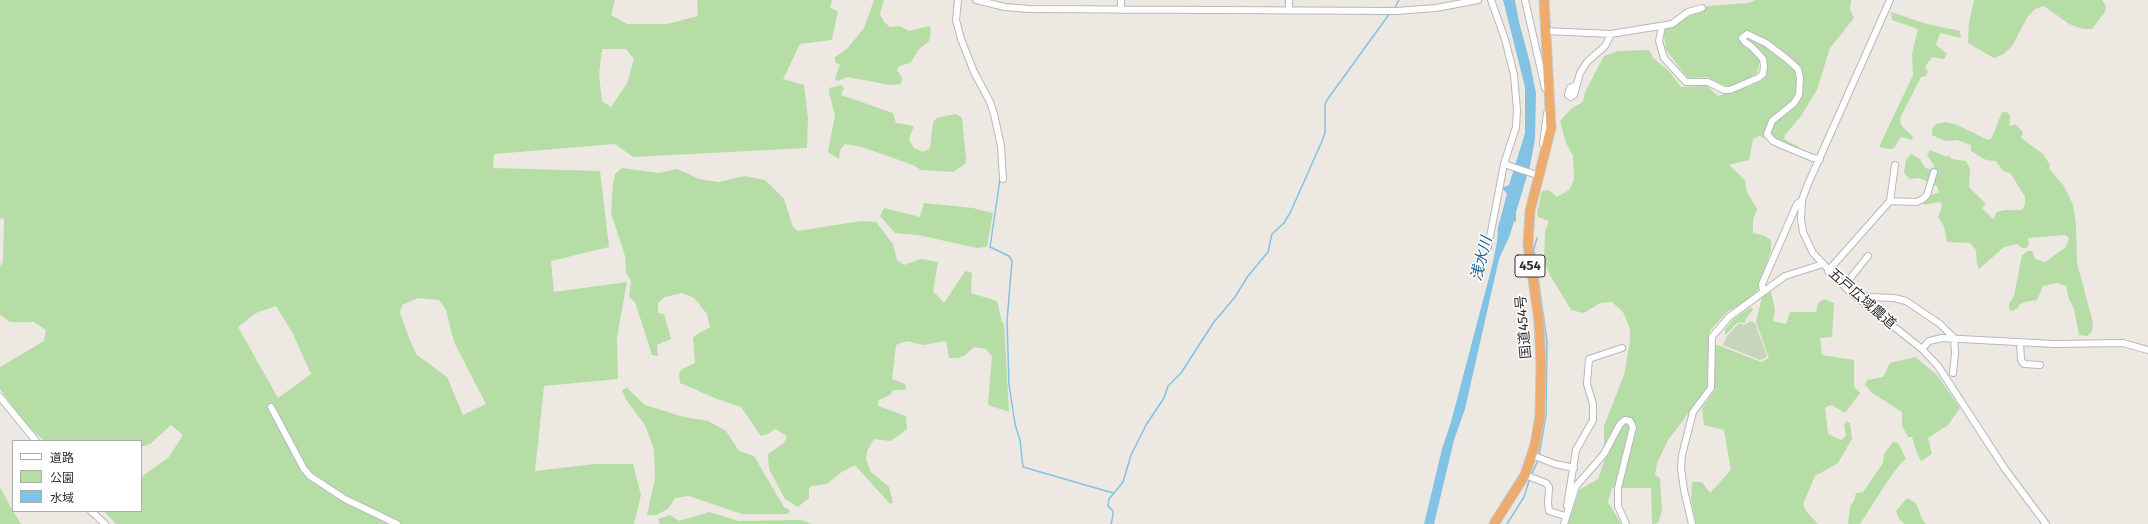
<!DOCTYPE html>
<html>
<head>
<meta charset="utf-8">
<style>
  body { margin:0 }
  #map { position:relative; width:2148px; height:524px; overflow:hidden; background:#ede9e2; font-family:"Fira Sans","Noto Sans JP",sans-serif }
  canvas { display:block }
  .legend { position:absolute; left:12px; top:440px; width:130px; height:72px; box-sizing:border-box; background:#fff; border:1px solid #ababab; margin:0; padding:5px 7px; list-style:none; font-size:12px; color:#2e2e2e }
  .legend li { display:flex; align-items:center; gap:8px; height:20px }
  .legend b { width:20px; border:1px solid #ababab }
</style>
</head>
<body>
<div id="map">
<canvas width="2148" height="524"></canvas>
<ul class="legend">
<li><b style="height:5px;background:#fff"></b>道路</li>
<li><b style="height:11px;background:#b5dda5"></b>公園</li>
<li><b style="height:11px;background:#82c3e3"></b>水域</li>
</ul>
</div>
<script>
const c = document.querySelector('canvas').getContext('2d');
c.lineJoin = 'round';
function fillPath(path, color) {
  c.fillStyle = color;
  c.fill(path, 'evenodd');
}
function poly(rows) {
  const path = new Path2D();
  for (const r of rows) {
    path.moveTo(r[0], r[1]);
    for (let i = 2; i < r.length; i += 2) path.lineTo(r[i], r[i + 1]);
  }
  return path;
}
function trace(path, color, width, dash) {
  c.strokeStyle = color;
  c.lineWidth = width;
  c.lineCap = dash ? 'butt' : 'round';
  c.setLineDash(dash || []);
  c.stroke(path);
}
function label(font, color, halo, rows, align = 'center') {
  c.font = font + ' "Fira Sans","Noto Sans JP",sans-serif';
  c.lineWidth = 3;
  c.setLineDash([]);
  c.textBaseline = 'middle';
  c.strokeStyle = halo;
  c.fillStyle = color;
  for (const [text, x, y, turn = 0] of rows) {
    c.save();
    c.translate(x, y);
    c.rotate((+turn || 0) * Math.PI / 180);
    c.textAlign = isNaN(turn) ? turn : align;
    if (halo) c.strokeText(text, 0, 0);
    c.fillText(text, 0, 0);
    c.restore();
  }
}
fillPath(poly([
  [0,0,615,0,611,15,627,24,667,24,698,16,697,0,832,0,830,8,838,11,832,40,800,44,783,79,804,85,808,118,807,148,633,157,615,144,494,154,493,168,600,171,609,247,551,261,553,283,554,292,627,282,617,337,618,379,544,386,535,471,595,464,633,464,641,495,634,524,116,524,104,511,141,511,141,477,169,457,183,435,171,425,150,444,141,447,141,441,44,441,26,424,0,389,0,367,44,341,46,330,34,322,10,322,0,315,0,266,3,262,4,218,0,219],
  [602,49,626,49,634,59,627,83,611,107,602,101,599,75],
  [418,298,439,300,446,310,454,342,486,404,463,415,447,377,417,355,411,343,400,313,402,305],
  [276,306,293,334,311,374,278,398,238,327,256,313],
  [874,0,884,0,880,14,884,22,890,27,900,26,909,31,929,26,931,30,929,41,918,50,911,62,898,67,897,70,902,78,901,84,890,85,848,77,837,81,835,79,840,65,835,62,835,57,847,49,864,28],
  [1756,0,1851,0,1850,9,1854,18,1830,48,1817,90,1801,116,1785,135,1784,139,1799,147,1794,149,1759,136,1753,139,1749,160,1729,165,1745,180,1747,192,1757,209,1753,220,1753,233,1763,235,1771,240,1771,251,1757,291,1746,302,1728,311,1711,329,1709,335,1707,386,1705,392,1668,440,1657,463,1655,475,1660,478,1662,511,1658,523,1652,524,1651,488,1612,488,1608,502,1621,524,1568,524,1579,490,1598,479,1604,462,1604,426,1624,375,1630,341,1630,329,1623,312,1612,302,1600,303,1584,313,1571,310,1550,275,1544,260,1545,232,1549,221,1538,217,1537,213,1542,191,1549,190,1557,197,1569,190,1574,180,1573,156,1566,143,1560,121,1572,108,1583,102,1585,92,1604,56,1618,51,1649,50,1653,58,1669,71,1681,87,1707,86,1718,96,1751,86,1763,79,1767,71,1766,59,1759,48,1752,46,1760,61,1757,73,1741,82,1728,87,1707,77,1688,78,1666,50,1663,31,1708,6,1748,3],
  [1974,0,2102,0,2106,6,2105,12,2092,29,2083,29,2069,24,2044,6,2035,9,2028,16,2012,46,2004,54,1994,58,1968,43,1969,23],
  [1891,12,1927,24,1960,31,1961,38,1940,33,1936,45,1947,54,1944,59,1932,57,1925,67,1928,72,1926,76,1921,77,1900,118,1901,125,1913,137,1912,140,1901,137,1894,148,1891,149,1879,147,1913,75,1912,54,1918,29,1892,20],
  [842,85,844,88,841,95,893,113,896,123,914,126,909,139,914,148,923,152,930,148,933,122,937,118,956,114,962,118,966,159,965,164,953,172,921,170,913,165,862,147,845,144,840,150,839,159,828,152,835,115,829,93,829,88],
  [2002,112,2007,112,2010,116,2009,125,2011,126,2015,124,2023,132,2021,138,2043,154,2050,165,2049,169,2064,186,2073,205,2076,224,2077,263,2093,323,2092,331,2087,336,2079,335,2074,309,2069,299,2066,286,2057,283,2043,286,2037,300,2025,302,2020,304,2018,308,2012,311,2009,310,2009,304,2014,296,2022,255,2028,251,2032,251,2035,259,2045,262,2066,247,2069,238,2065,235,2028,238,2029,245,2026,248,2022,248,2017,244,2004,247,1979,269,1977,264,1976,250,1970,243,1947,242,1944,226,1938,217,1942,206,1940,202,1923,205,1929,196,1939,192,1937,186,1919,178,1910,179,1904,173,1906,160,1911,154,1920,159,1925,168,1929,169,1935,167,1927,155,1930,150,1947,157,1948,155,1952,159,1966,161,1970,169,1969,187,1986,204,1982,208,1993,219,1997,212,2005,210,2022,210,2025,205,2025,197,2011,174,2003,171,1996,161,1986,160,1971,151,1971,145,1957,140,1945,141,1932,135,1932,129,1936,124,1946,122,1957,125,1988,140,1992,138],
  [622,168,659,173,677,169,699,179,719,182,744,176,765,180,784,199,793,227,798,231,861,221,876,222,893,244,897,260,904,265,921,259,938,262,933,291,944,303,965,271,972,273,971,293,997,301,1002,322,1004,324,1009,412,988,405,992,357,986,349,974,347,965,355,958,358,949,358,946,341,923,345,907,341,896,345,892,379,905,384,906,390,893,390,890,395,879,400,878,406,906,416,907,429,891,441,874,439,867,451,866,460,871,472,889,487,893,502,890,504,855,465,840,473,827,484,812,486,809,488,809,498,798,507,785,499,769,469,768,454,784,443,787,436,775,429,768,434,761,436,741,407,717,399,680,383,679,374,682,369,695,363,693,338,697,334,710,327,707,314,694,298,682,293,665,297,658,303,658,313,664,314,671,339,657,345,658,356,652,355,635,302,629,297,631,281,626,273,625,256,611,213,613,183,615,174],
  [924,203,973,208,993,213,987,247,977,248,918,235,895,233,880,216,884,208,920,217],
  [1771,291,1775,310,1773,321,1786,324,1790,312,1816,312,1818,303,1824,299,1834,303,1832,337,1820,338,1822,355,1854,360,1854,387,1860,393,1845,413,1832,405,1825,407,1828,434,1841,440,1846,436,1844,424,1846,421,1850,423,1852,439,1838,463,1815,476,1803,504,1806,511,1818,524,1696,524,1691,500,1692,482,1702,482,1710,493,1731,470,1724,430,1704,425,1702,408,1715,390,1715,344,1761,362,1769,358,1756,322,1762,297],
  [1751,307,1753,310,1746,318,1745,323,1738,322,1725,335,1725,329,1735,318],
  [1915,357,1937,375,1960,408,1948,425,1928,438,1932,454,1921,461,1917,453,1912,437,1908,437,1902,426,1902,412,1872,393,1865,385,1867,380,1883,377,1890,363],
  [627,388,645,405,684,417,708,421,726,431,739,451,754,456,784,507,790,510,788,514,742,514,689,496,675,498,668,509,656,515,647,515,655,478,654,450,645,425,626,400,622,390],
  [1893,442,1898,443,1906,459,1900,464,1885,485,1860,524,1848,524,1850,506,1854,501,1856,493,1863,492,1883,463,1884,454],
  [0,487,13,511,21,524,0,524],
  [1907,498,1916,503,1922,519,1926,524,1905,524,1899,519,1896,511],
  [709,512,739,521,801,520,812,524,660,524,658,519,670,515,679,521]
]), '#b5dda5');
fillPath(poly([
  [1751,321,1755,323,1767,356,1764,359,1760,360,1723,345,1727,336,1739,323,1745,325]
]), '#c7d5bb');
fillPath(poly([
  [1503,0,1515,0,1519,22,1530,63,1536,93,1535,139,1530,166,1516,212,1516,222,1514,221,1510,235,1499,259,1465,409,1454,440,1434,524,1424,524,1442,449,1451,422,1492,266,1497,242,1498,227,1507,194,1502,188,1509,185,1525,133,1525,87]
]), '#82c3e3');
trace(poly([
  [954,6,955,0],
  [1394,9,1399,0],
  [968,65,975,80],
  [1000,179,990,247,1009,256,1012,261,1007,321,1009,384,1015,424,1020,440,1023,467,1113,493],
  [1537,238,1534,249,1547,341,1546,415,1539,456],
  [1532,474,1538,460],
  [1111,524,1113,516,1113,511,1108,506,1109,499,1123,482,1131,455,1146,425,1164,398,1168,386,1181,373,1214,322,1235,297,1248,276,1268,252,1272,234,1284,223,1291,211,1322,141,1325,133,1325,105,1327,100,1390,13],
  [1507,524,1524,497,1530,478]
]), '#82c3e3', 1.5);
const minor = poly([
  [958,0,956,20,961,39,974,72,990,102,994,114,1001,146,1003,179],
  [976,0,1005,7,1029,9,1396,11,1436,8,1478,0],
  [1121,0,1121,10],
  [1289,0,1289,10],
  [1525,0,1545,88],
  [1890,0,1808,184,1802,200,1801,219,1803,232,1813,253,1849,291,1922,349,1938,366,2005,469,2046,524],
  [1662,26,1659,41,1664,58,1686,82,1708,82,1724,90,1730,90,1758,78,1763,74,1764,66,1763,59,1752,47,1745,42,1742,38,1747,34,1766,43,1787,59,1798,69,1800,78,1799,95,1794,103,1772,121,1767,134,1773,141,1784,146,1813,158,1820,159],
  [1546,31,1611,34,1672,24,1688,12,1702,8],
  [1576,85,1570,88,1568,95,1571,97,1574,95,1580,73,1587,62,1605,46,1611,34],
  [1543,144,1547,113],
  [1504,164,1540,176],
  [1890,201,1916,202,1923,199,1927,195,1934,172],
  [1488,247,1504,164,1516,127,1517,110,1514,75,1505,39,1491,0],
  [1828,271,1890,201,1895,165],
  [1844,286,1868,256],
  [1763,292,1762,284,1797,204,1802,200],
  [1857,293,1868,297,1894,298,1906,301,1940,324,1954,338,1955,353,1953,373],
  [2020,342,2021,360,2024,364,2040,365],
  [1922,349,1929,341,1942,338,2054,344,2123,343,2148,350],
  [0,397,36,441],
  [271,407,304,469,310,476,345,499,397,524],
  [1532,455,1555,464,1574,468],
  [1525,475,1546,483,1549,487,1548,503,1549,511,1565,516],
  [1567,506,1576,450,1593,420,1593,404,1587,384,1589,359,1622,348],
  [91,511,105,524],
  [1564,524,1576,486,1604,454,1620,424,1625,420,1630,421,1633,427,1618,488,1618,506,1626,524],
  [1692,524,1684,490,1681,468,1682,455,1693,412,1711,388,1712,337,1729,317,1785,276,1823,264]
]);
const highway = poly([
  [1494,524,1525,475,1535,445,1540,416,1541,365,1539,321,1528,244,1530,211,1551,128,1544,0]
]);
trace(minor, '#b6b7c0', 8);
trace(highway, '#c9c9c9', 11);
trace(minor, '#fff', 6);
trace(highway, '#edac6d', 9);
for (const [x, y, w] of [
  [1530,266,30]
]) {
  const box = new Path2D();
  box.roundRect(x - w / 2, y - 11, w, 22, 3);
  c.fillStyle = '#fff';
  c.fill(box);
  trace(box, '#2e2e2e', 1);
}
label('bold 13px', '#2e2e2e', null, [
  ["454",1530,266]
]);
label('14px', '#2e2e2e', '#fff', [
  ["五戸広域農道",1862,299,41],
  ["国道454号",1524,327,-95]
]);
label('italic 15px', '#1d6392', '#fff', [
  ["浅水川",1482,259,-76]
]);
</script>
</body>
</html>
